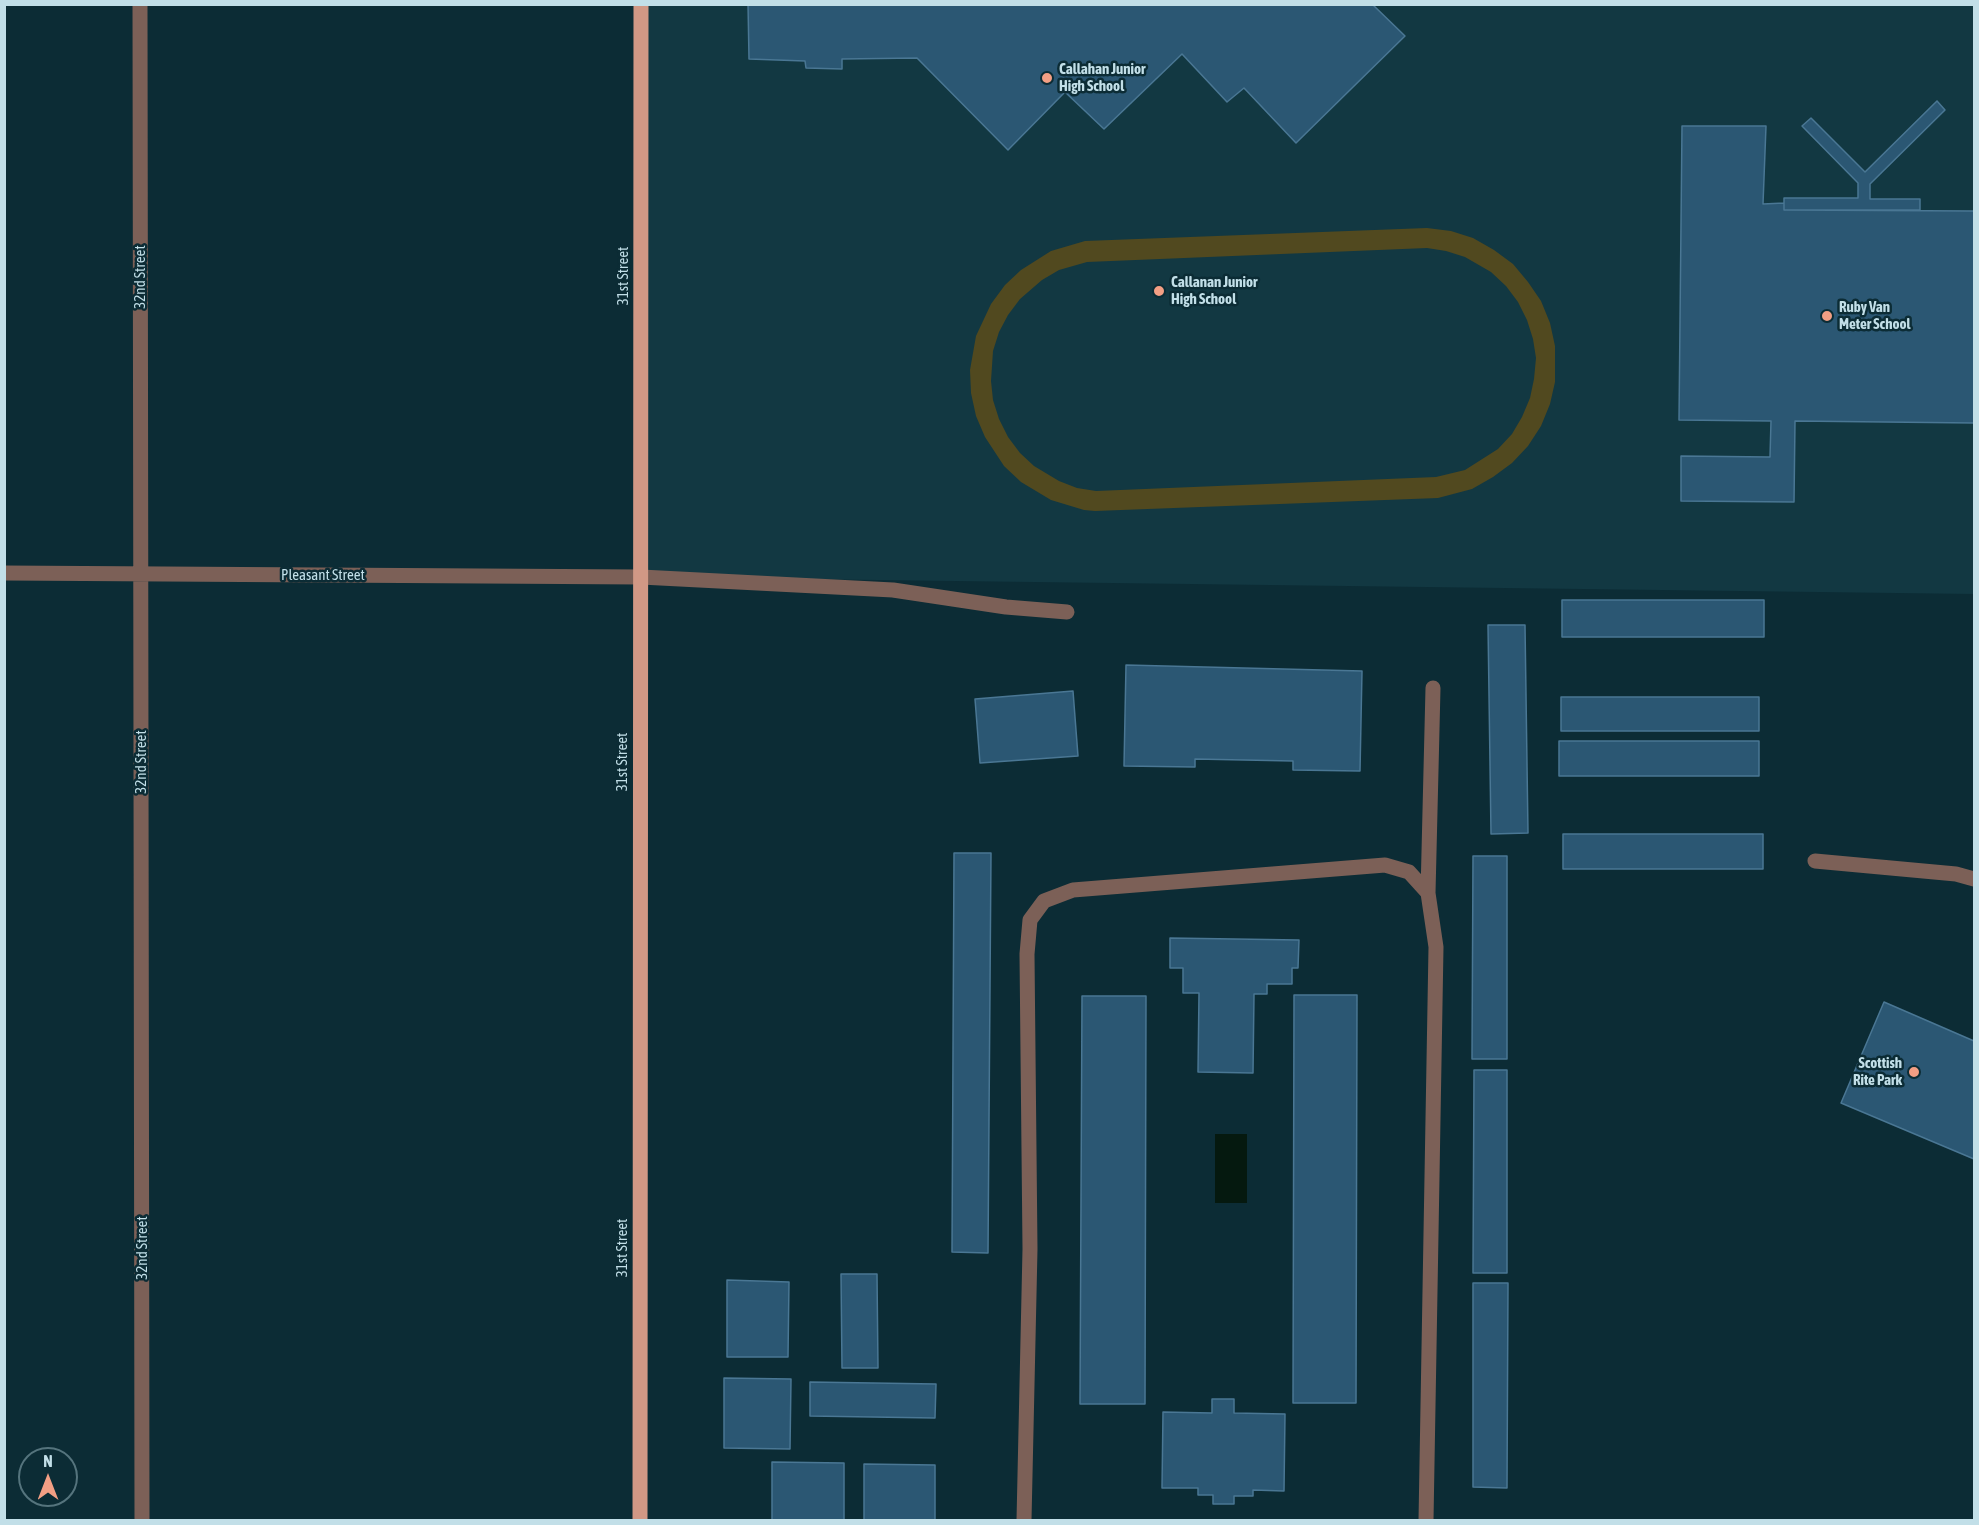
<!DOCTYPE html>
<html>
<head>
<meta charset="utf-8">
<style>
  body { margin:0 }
  #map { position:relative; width:1979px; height:1525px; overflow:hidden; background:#0c2c35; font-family:"Asap Condensed",sans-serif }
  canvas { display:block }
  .frame { position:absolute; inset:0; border:6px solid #c2dfe8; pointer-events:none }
  .north { position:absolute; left:18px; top:1447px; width:60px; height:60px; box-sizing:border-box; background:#0c2c35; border:2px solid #55747d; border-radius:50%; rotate:0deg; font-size:16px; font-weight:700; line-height:24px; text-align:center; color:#c2dfe8 }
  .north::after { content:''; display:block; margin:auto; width:21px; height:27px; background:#f39f84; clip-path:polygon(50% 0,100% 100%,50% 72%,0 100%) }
</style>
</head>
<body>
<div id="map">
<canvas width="1979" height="1525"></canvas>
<div class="frame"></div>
<div class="north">N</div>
</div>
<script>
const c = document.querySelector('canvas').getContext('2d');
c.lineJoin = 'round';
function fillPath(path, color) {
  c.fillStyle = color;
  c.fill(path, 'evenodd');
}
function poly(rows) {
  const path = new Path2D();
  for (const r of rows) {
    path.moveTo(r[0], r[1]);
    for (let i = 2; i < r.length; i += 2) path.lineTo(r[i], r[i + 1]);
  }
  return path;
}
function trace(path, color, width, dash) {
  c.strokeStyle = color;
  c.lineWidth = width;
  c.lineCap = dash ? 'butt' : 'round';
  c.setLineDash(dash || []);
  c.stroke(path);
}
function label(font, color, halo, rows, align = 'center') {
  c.font = font + ' "Asap Condensed",sans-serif';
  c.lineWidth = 5;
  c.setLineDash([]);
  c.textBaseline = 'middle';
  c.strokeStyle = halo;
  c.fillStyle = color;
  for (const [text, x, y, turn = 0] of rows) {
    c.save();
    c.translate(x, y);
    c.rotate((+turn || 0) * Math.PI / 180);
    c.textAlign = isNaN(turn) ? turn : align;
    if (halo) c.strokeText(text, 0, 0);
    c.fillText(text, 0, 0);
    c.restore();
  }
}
fillPath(poly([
  [641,5,1974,5,1974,594,641,577]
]), '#123842');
fillPath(poly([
  [1427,228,1451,231,1473,238,1494,250,1513,264,1528,282,1541,301,1550,323,1555,346,1555,382,1550,404,1541,426,1528,446,1512,463,1493,477,1472,489,1438,498,1095,511,1084,510,1051,500,1021,482,1004,466,985,437,976,416,971,393,970,370,976,336,991,304,1005,285,1021,270,1051,251,1085,241],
  [1427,248,1446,251,1465,257,1491,272,1506,286,1518,302,1527,320,1533,339,1536,358,1534,379,1530,398,1522,417,1512,434,1498,449,1465,470,1436,477,1096,491,1077,488,1059,481,1034,466,1020,453,1008,437,999,419,993,400,991,381,993,351,999,332,1008,315,1020,299,1042,280,1059,270,1087,262]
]), '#51491f');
fillPath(poly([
  [1215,1134,1247,1134,1247,1203,1215,1203]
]), '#05190f');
const building = poly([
  [748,4,1372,4,1405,36,1296,143,1244,88,1227,102,1182,54,1104,129,1065,92,1008,150,917,58,842,59,842,69,806,68,805,61,749,59,748,4],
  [1937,101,1945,110,1870,184,1870,199,1920,199,1920,210,1784,210,1784,198,1858,198,1858,183,1802,126,1811,118,1865,172,1937,101],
  [1682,126,1766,126,1763,204,1784,203,1784,210,1974,211,1974,423,1795,421,1794,502,1681,501,1681,456,1770,457,1771,421,1679,420,1682,126],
  [1562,600,1764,600,1764,637,1562,637,1562,600],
  [1488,625,1525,625,1528,833,1491,834,1488,625],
  [1126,665,1362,671,1360,771,1293,770,1293,761,1195,759,1195,767,1124,766,1126,665],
  [1073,691,1078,756,980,763,975,699,1073,691],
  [1561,697,1759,697,1759,731,1561,731,1561,697],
  [1559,741,1759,741,1759,776,1559,776,1559,741],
  [1563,834,1763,834,1763,869,1563,869,1563,834],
  [954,853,991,853,988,1253,952,1252,954,853],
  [1473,856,1507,856,1507,1059,1472,1059,1473,856],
  [1170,938,1299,940,1298,968,1292,968,1292,984,1267,984,1267,994,1254,994,1253,1073,1198,1072,1199,993,1183,993,1183,968,1170,968,1170,938],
  [1294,995,1357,995,1356,1403,1293,1403,1294,995],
  [1082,996,1146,996,1145,1404,1080,1404,1082,996],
  [1884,1002,1974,1041,1974,1159,1841,1103,1884,1002],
  [1474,1070,1507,1070,1507,1273,1473,1273,1474,1070],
  [841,1274,877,1274,878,1368,842,1368,841,1274],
  [727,1280,789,1282,788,1357,727,1357,727,1280],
  [1473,1283,1508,1283,1507,1488,1473,1487,1473,1283],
  [724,1378,791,1379,790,1449,724,1448,724,1378],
  [810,1382,936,1384,935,1418,810,1416,810,1382],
  [1212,1399,1234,1399,1234,1413,1285,1414,1284,1491,1253,1490,1253,1496,1234,1496,1234,1504,1213,1504,1213,1495,1198,1495,1198,1488,1162,1488,1163,1412,1212,1413,1212,1399],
  [772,1462,844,1463,844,1520,772,1520,772,1462],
  [864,1464,935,1465,935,1520,864,1520,864,1464]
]);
fillPath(building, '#2b5773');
trace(building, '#4a7794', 1.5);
trace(poly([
  [140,4,142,1520],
  [4,573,641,577,893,590,1006,607,1067,612],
  [1815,861,1956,874,1974,879],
  [1428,893,1433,688],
  [1024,1520,1030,1249,1027,954,1030,920,1044,901,1073,890,1385,865,1409,872,1428,893,1436,947,1426,1520]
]), '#7c6057', 15);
trace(poly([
  [640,1520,641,4]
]), '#d19885', 15);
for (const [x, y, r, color] of [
  [1047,78,6,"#f39f84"],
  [1159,291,6,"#f39f84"],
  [1827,316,6,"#f39f84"],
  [1914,1072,6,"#f39f84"]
]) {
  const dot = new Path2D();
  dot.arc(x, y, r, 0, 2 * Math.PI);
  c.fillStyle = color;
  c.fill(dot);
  trace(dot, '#0c2c35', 2);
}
label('bold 15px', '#c2dfe8', '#0c2c35', [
  ["Callahan Junior",1059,69],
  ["High School",1059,86],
  ["Callanan Junior",1171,282],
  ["High School",1171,299],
  ["Ruby Van",1839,307],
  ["Meter School",1839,324],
  ["Scottish",1902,1063,"right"],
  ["Rite Park",1902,1080,"right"]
], 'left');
label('15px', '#c2dfe8', '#0c2c35', [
  ["31st Street",623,276,-90],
  ["32nd Street",140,277,-90],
  ["Pleasant Street",323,575],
  ["32nd Street",141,762,-90],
  ["31st Street",622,762,-90],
  ["32nd Street",142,1248,-90],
  ["31st Street",622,1248,-90]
]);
</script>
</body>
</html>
